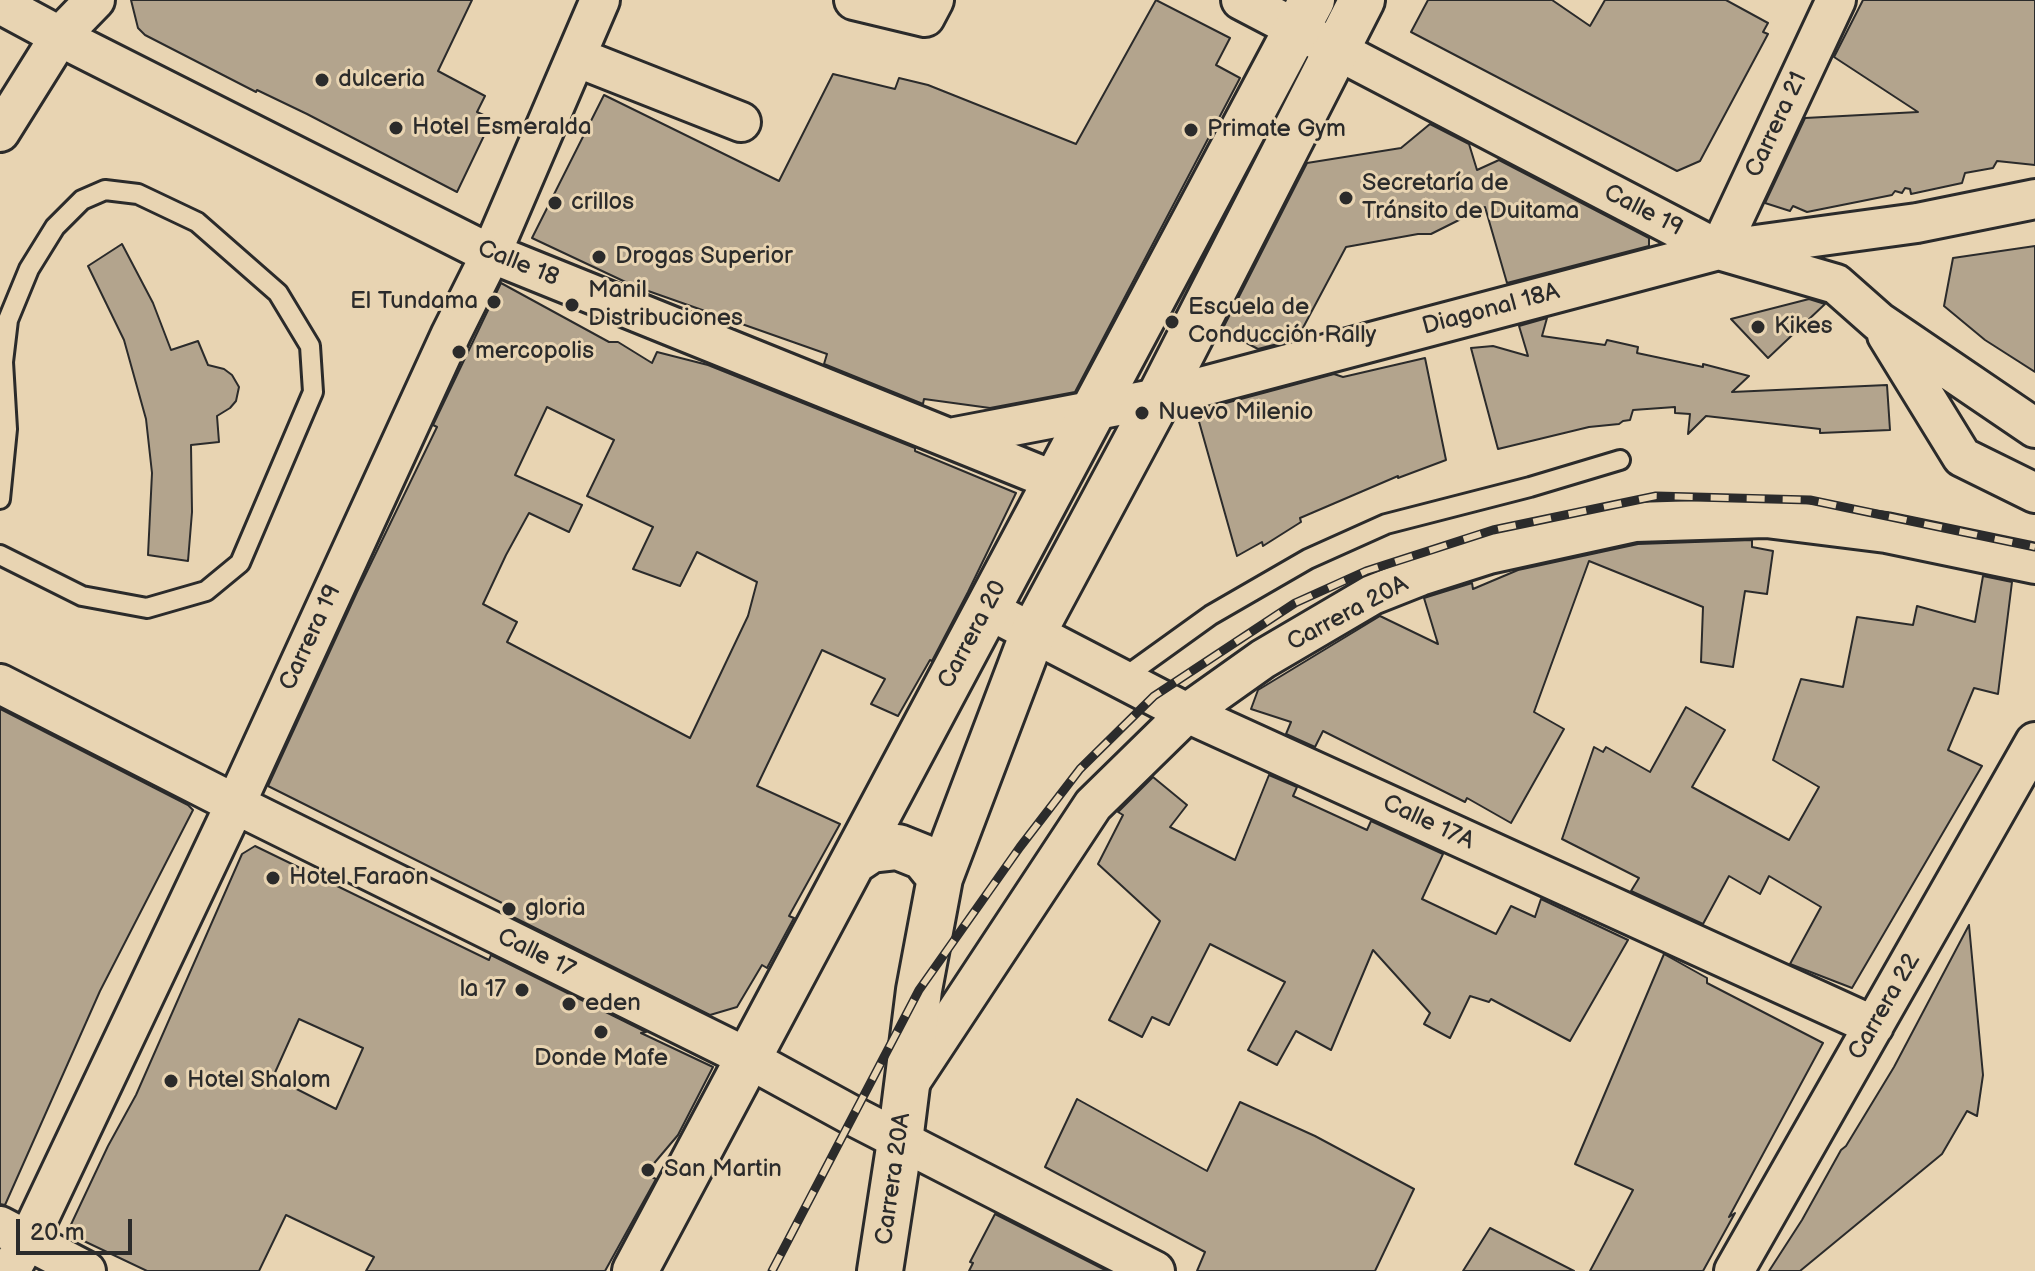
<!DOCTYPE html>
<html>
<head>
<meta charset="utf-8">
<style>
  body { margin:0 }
  #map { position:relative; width:2035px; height:1271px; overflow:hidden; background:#e8d4b2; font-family:"Balsamiq Sans",sans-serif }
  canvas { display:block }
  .scale { position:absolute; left:16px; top:1219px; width:116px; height:36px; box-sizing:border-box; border:4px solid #2b2b2b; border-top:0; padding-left:10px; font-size:24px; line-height:28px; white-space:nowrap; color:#2b2b2b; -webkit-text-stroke:6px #e8d4b2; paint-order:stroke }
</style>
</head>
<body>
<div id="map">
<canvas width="2035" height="1271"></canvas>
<div class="scale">20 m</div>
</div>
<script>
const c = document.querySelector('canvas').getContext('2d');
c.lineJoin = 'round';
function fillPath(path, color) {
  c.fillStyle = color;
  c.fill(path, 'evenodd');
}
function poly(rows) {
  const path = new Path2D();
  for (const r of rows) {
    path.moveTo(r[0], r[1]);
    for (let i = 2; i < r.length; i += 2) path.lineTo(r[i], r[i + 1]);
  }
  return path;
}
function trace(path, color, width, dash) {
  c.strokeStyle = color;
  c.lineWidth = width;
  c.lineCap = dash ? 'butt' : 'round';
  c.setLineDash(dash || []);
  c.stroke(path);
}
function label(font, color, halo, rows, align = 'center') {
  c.font = font + ' "Balsamiq Sans",sans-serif';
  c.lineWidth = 6;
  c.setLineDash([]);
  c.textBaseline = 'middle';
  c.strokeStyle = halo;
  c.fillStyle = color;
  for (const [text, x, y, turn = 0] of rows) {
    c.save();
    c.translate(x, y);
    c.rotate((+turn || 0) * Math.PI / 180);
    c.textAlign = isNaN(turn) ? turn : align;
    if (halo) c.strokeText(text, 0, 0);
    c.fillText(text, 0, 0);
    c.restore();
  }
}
const building = poly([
  [131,0,472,0,438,71,485,96,477,112,492,119,457,192,307,114,257,90,256,92,145,35,138,28,131,0],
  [1156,0,1230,38,1216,65,1240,78,1075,392,990,408,924,399,923,404,824,364,827,354,634,286,532,238,604,95,779,181,833,74,895,89,899,78,928,85,1076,144,1156,0],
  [1428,0,1552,0,1590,26,1605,0,1726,0,1768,23,1763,32,1768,34,1700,161,1677,171,1411,32,1428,0],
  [1863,0,2035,0,2035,165,1997,161,1993,168,1965,173,1962,183,1911,194,1910,189,1905,188,1902,193,1895,191,1892,195,1807,212,1793,206,1790,211,1765,203,1805,118,1918,112,1834,57,1863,0],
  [1430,124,1469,144,1477,170,1499,160,1649,238,1649,246,1507,283,1485,207,1431,234,1418,234,1346,247,1297,339,1258,349,1222,330,1307,163,1401,148,1430,124],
  [122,244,153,303,171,350,198,341,208,365,224,369,232,375,239,387,236,401,230,408,217,416,219,442,191,445,192,512,188,561,148,555,152,473,146,419,124,340,88,266,122,244],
  [2035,246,2035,372,1985,340,1944,306,1953,258,2035,246],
  [501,283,609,342,618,342,652,363,657,352,708,365,915,448,915,451,1016,493,968,592,932,661,930,660,898,716,871,704,885,679,822,650,757,786,840,824,789,916,794,918,767,968,762,965,737,1007,710,1015,511,916,514,909,268,786,357,592,437,427,433,425,501,283],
  [547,407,614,440,587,496,653,527,633,569,680,586,697,552,757,582,748,616,690,738,507,642,517,622,483,604,506,555,529,513,569,532,582,505,515,475,547,407],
  [1809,299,1825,304,1768,358,1731,319,1809,299],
  [1547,318,1542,336,1605,345,1607,340,1638,347,1637,353,1703,367,1703,364,1749,376,1732,392,1887,385,1890,430,1820,433,1820,429,1706,416,1688,434,1690,414,1675,413,1675,407,1633,410,1630,420,1623,421,1619,424,1589,427,1498,449,1471,348,1493,346,1528,356,1519,326,1547,318],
  [1425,358,1446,460,1398,478,1398,476,1300,518,1301,522,1263,546,1262,542,1237,556,1196,411,1334,374,1343,377,1425,358],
  [1752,540,1752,547,1773,551,1767,594,1745,591,1733,667,1701,662,1703,607,1589,561,1534,712,1564,729,1511,823,1467,798,1465,802,1323,731,1315,747,1286,734,1291,722,1251,709,1258,690,1380,616,1438,644,1424,598,1427,597,1472,583,1473,589,1518,570,1638,544,1752,540],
  [1983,576,2012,582,1998,694,1974,688,1948,750,1982,766,1852,988,1790,964,1821,907,1769,876,1760,894,1729,876,1703,924,1631,891,1639,878,1562,839,1594,747,1603,752,1606,747,1650,772,1686,707,1725,730,1692,787,1789,840,1819,787,1773,760,1801,679,1843,687,1857,617,1913,625,1917,606,1975,622,1983,576],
  [0,709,188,805,193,810,100,991,5,1205,0,1204,0,709],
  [1269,775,1297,787,1293,796,1367,830,1371,821,1443,854,1422,899,1496,934,1511,906,1535,917,1541,899,1628,940,1570,1041,1491,999,1489,1002,1470,996,1450,1038,1424,1024,1430,1013,1373,950,1331,1050,1296,1031,1277,1065,1248,1050,1285,982,1210,944,1169,1025,1152,1017,1142,1037,1109,1020,1160,921,1098,864,1123,815,1118,812,1153,777,1187,805,1170,827,1235,860,1269,775],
  [255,846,489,960,491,955,646,1032,641,1033,713,1067,678,1135,645,1174,656,1179,605,1271,366,1271,374,1257,286,1215,259,1271,147,1271,67,1233,108,1146,136,1095,242,854,255,846],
  [299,1019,363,1048,336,1109,273,1077,299,1019],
  [1969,925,1983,1075,1977,1116,1967,1111,1942,1154,1800,1271,1769,1271,1802,1220,1841,1150,1846,1146,1894,1067,1969,925],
  [1664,954,1707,978,1707,983,1823,1043,1729,1217,1735,1213,1703,1271,1590,1271,1633,1190,1575,1164,1664,954],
  [1077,1099,1207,1171,1240,1102,1315,1136,1414,1189,1375,1271,1197,1271,1205,1252,1045,1167,1077,1099],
  [995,1214,1107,1271,969,1271,973,1263,970,1262,995,1214],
  [1490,1228,1574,1271,1463,1271,1490,1228]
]);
fillPath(building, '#b3a48d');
trace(building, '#2b2b2b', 2);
const lane = poly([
  [0,499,7,429,3,362,8,320,29,269,55,227,82,200,105,190,138,194,197,222,278,293,310,346,313,392,240,563,206,591,147,608,82,596,0,555],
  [1122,679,1211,615,1308,559,1386,524,1530,487,1620,460]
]);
const street = poly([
  [854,0,925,17,934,0],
  [1241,0,1719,250,1836,284,1879,322,2035,428],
  [0,4,78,46,478,248,1040,475,1055,479],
  [576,57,741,122],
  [0,132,60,36,95,0],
  [1719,250,1836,0],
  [1887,335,1962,457,2035,493],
  [950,438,1159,398,1719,250,1917,223,2035,199],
  [987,609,1187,713,1874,1026],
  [0,684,251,812,738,1053,853,1116,1155,1271],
  [907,1087,1093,805,1187,713,1263,659,1372,595,1420,576,1489,554,1635,522,1766,518,1886,533,2035,564],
  [0,1226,86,1271],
  [10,1271,37,1222,241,792,451,334,491,254,600,0],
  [1734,1271,2035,742]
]);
const secondary = poly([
  [853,862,871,850,898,847,923,857,940,878],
  [635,1271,1312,0],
  [880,1271,900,1141,919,990,940,878,1033,633,1159,398,1362,0]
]);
trace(lane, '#2b2b2b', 24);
trace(street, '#2b2b2b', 44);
trace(secondary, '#2b2b2b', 50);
trace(lane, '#e8d4b2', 18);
trace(street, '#e8d4b2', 38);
trace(secondary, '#e8d4b2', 44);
const rail = poly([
  [772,1271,919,990,1020,847,1080,769,1154,696,1295,603,1366,571,1493,530,1656,496,1810,500,2035,547]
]);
trace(rail, '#2b2b2b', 9);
trace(rail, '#e8d4b2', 6, [18]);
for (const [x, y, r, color] of [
  [322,80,8,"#2b2b2b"],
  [396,128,8,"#2b2b2b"],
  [1191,130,8,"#2b2b2b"],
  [1346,198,8,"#2b2b2b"],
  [555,203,8,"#2b2b2b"],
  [599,257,8,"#2b2b2b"],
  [494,302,8,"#2b2b2b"],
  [572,305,8,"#2b2b2b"],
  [1172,322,8,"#2b2b2b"],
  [1758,327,8,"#2b2b2b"],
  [459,352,8,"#2b2b2b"],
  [1142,413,8,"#2b2b2b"],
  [273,878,8,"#2b2b2b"],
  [509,909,8,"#2b2b2b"],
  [522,990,8,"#2b2b2b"],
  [569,1004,8,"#2b2b2b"],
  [601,1032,8,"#2b2b2b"],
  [171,1081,8,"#2b2b2b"],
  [648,1170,8,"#2b2b2b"]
]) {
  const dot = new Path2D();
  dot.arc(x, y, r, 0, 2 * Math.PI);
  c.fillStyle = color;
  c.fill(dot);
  trace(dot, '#e8d4b2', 3);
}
label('24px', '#2b2b2b', '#e8d4b2', [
  ["dulceria",338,80],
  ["Hotel Esmeralda",412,128],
  ["Primate Gym",1207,130],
  ["Secretaría de",1362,184],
  ["Tránsito de Duitama",1362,212],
  ["crillos",571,203],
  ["Drogas Superior",615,257],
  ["Manil",588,291],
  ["Distribuciones",588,319],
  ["El Tundama",478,302,"right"],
  ["Escuela de",1188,308],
  ["Conducción Rally",1188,336],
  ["Kikes",1774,327],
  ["mercopolis",475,352],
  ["Nuevo Milenio",1158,413],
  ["Hotel Faraon",289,878],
  ["gloria",525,909],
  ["la 17",506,990,"right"],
  ["eden",585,1004],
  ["Donde Mafe",601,1059,"center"],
  ["Hotel Shalom",187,1081],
  ["San Martin",664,1170]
], 'left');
label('24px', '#2b2b2b', '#e8d4b2', [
  ["Carrera 21",1777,125,-65],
  ["Calle 19",1643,211,27],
  ["Calle 18",518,264,22],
  ["Diagonal 18A",1491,310,-15],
  ["Carrera 20A",1348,614,-28],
  ["Carrera 20",973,635,-62],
  ["Carrera 19",311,638,-65],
  ["Calle 17A",1428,823,25],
  ["Calle 17",536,954,26],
  ["Carrera 22",1885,1007,-60],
  ["Carrera 20A",894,1179,-82]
]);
</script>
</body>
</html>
